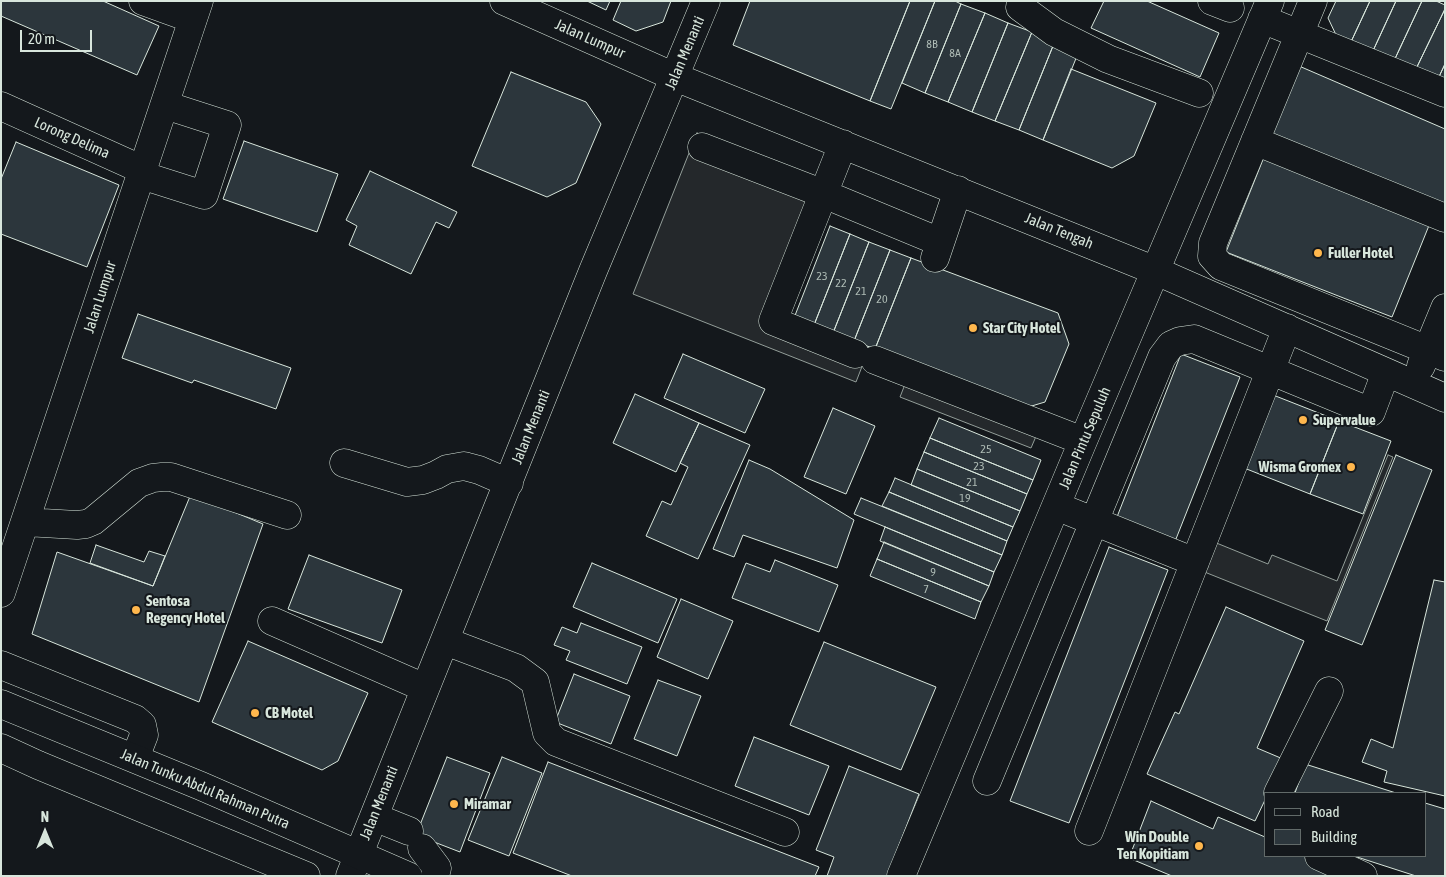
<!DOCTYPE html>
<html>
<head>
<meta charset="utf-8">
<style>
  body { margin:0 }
  #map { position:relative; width:1446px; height:877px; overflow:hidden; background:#14181c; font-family:"Asap Condensed",sans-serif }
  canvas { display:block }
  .frame { position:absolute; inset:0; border:2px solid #d8e6dc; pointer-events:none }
  .legend { position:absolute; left:1264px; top:792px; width:162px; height:65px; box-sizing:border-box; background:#14181c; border:1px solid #626a69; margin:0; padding:6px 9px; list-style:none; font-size:15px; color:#d8e6dc }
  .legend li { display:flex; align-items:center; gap:10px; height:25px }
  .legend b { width:25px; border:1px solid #626a69 }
  .north { position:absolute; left:20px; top:807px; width:50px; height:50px; -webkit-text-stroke:4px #14181c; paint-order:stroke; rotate:0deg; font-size:14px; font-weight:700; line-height:20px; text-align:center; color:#d8e6dc }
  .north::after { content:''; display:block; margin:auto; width:18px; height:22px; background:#d8e6dc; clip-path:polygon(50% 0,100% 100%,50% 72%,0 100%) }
  .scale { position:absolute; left:20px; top:30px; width:72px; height:22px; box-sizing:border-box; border:2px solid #d8e6dc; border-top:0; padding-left:6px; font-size:15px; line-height:18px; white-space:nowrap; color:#d8e6dc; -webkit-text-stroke:4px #14181c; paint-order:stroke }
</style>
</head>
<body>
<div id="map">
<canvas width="1446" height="877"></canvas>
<div class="frame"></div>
<ul class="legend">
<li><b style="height:6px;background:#14181c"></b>Road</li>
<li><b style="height:14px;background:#2c363c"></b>Building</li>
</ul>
<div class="north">N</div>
<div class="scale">20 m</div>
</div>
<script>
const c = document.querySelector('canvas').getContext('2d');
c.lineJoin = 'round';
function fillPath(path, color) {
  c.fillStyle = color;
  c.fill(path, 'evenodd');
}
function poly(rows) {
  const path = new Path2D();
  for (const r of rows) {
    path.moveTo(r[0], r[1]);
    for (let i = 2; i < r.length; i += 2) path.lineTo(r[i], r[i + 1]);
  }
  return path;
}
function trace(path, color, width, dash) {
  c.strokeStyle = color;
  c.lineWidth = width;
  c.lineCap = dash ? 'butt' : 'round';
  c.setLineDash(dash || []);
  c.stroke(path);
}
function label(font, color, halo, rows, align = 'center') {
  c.font = font + ' "Asap Condensed",sans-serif';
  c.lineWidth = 4;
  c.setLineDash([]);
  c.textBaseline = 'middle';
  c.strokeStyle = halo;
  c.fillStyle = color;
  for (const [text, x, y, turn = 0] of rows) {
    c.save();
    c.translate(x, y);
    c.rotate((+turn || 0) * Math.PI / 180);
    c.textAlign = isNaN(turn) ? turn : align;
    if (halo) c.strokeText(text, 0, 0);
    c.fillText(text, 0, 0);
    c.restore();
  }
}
const parking = poly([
  [697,133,817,180,766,310,868,351,856,382,633,294,697,133],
  [911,369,1043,420,1031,448,900,397,911,369],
  [1388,455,1393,457,1327,621,1202,571,1214,542,1268,564,1272,555,1337,581,1388,455]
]);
fillPath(parking, '#24282b');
trace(parking, '#939e99', 1);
const building = poly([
  [1,1,103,1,159,26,137,75,1,16,1,1],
  [587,1,610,1,606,10,587,1],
  [621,1,671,1,663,22,636,31,613,20,621,1],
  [750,1,910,1,870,101,733,45,750,1],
  [910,1,935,1,891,109,870,101,910,1],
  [935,1,955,1,961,4,925,93,902,83,935,1],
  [1104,1,1147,1,1219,33,1200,77,1091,28,1104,1],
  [1336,1,1370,1,1350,44,1338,39,1328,18,1336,1],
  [1370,1,1396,1,1372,53,1350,44,1370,1],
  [1396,1,1422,1,1393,63,1372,53,1396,1],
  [1422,1,1436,1,1445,5,1445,9,1415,71,1393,63,1422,1],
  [961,4,985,13,948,102,925,93,961,4],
  [1445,9,1445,64,1437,81,1415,71,1445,9],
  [985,13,1008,23,972,112,948,102,985,13],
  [1008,23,1032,32,995,121,972,112,1008,23],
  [1032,32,1055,41,1019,130,995,121,1032,32],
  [1055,41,1079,51,1043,140,1019,130,1055,41],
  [1445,64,1445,84,1437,81,1445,64],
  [1299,66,1445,129,1445,209,1268,136,1299,66],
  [1071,69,1156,103,1134,156,1112,168,1043,140,1071,69],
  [511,72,586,102,601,124,576,183,547,197,472,166,511,72],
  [244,141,338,174,317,232,223,199,244,141],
  [16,142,119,185,87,267,1,234,1,179,16,142],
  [1264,157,1430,223,1392,317,1226,252,1264,157],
  [370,171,457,212,449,228,436,222,411,274,349,245,357,226,346,220,370,171],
  [830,226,850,234,814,325,794,318,830,226],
  [850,234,869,242,833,333,814,325,850,234],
  [869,242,890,250,854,341,833,333,869,242],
  [890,250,911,258,875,349,854,341,890,250],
  [911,258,1058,313,1069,344,1045,402,1025,408,875,349,911,258],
  [138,314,291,368,276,409,194,380,192,383,122,358,138,314],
  [683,354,765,389,745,433,664,398,683,354],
  [1181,354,1240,377,1174,544,1115,522,1181,354],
  [1268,393,1339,421,1310,494,1239,466,1268,393],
  [635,394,699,423,676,472,613,443,635,394],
  [833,408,875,426,846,494,804,477,833,408],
  [939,418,1041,460,1033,480,930,438,939,418],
  [1339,421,1391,441,1363,514,1310,494,1339,421],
  [699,423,750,445,698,559,646,536,662,501,671,505,688,467,680,463,699,423],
  [930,438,1033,480,1027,494,924,452,930,438],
  [924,452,1027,494,1020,511,917,469,924,452],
  [1396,455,1432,470,1362,645,1325,630,1396,455],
  [749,460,770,469,854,520,837,568,743,535,734,557,713,549,749,460],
  [917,469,1020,511,1013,527,911,485,917,469],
  [895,478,1013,527,1007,541,889,492,895,478],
  [889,492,1007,541,1002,555,882,506,889,492],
  [191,494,263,524,199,702,32,634,57,552,153,586,191,494],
  [861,498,1002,555,994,572,854,514,861,498],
  [885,527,994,572,989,586,880,541,885,527],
  [884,542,989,586,981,602,877,559,884,542],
  [96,545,144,562,149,551,165,556,153,586,90,563,96,545],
  [1109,547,1168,570,1069,823,1010,801,1109,547],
  [309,555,402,590,382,643,288,609,309,555],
  [877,559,981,602,975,619,870,576,877,559],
  [775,560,838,585,819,632,732,598,746,563,770,572,775,560],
  [592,563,677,599,658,643,573,607,592,563],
  [1434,580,1445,582,1445,796,1384,782,1387,771,1362,762,1371,739,1393,748,1434,580],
  [681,599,733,621,708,679,657,657,681,599],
  [1226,607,1304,641,1257,748,1283,759,1265,793,1265,800,1255,821,1147,774,1175,712,1179,714,1226,607],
  [581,623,642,647,627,684,566,660,570,651,554,645,562,627,577,633,581,623],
  [248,641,368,693,338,761,322,770,212,722,248,641],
  [824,642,936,687,901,770,790,725,824,642],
  [574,674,630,696,611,744,555,722,574,674],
  [658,680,701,696,677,756,634,739,658,680],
  [754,737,829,766,809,815,735,786,754,737],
  [447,757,490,773,460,852,416,835,447,757],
  [502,757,542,773,509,856,468,840,502,757],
  [548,762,819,867,815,876,572,876,513,853,548,762],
  [1305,764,1396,793,1295,793,1305,764],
  [849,766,919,794,887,876,827,876,834,857,816,850,849,766],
  [1151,801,1213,829,1218,817,1265,837,1265,856,1305,856,1339,876,1172,876,1129,858,1151,801],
  [1425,803,1445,809,1445,876,1416,876,1354,856,1425,856,1425,803]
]);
fillPath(building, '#2c363c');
trace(building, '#d8e6dc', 1);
const minor = poly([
  [143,1,193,19],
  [504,1,675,77,1156,271,1445,398],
  [1212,1,1230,8],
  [1313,1,1213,243,1212,256,1221,266,1445,357],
  [1020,7,1054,32,1108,59,1199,93],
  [1262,19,1445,93],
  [1,106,143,170],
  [1255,141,1445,218],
  [843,144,773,321,855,354],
  [702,147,824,194,940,242],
  [141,175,204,195,227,125,165,105],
  [935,258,958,190],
  [875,360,1083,441],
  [1421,366,1445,308],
  [344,463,407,482,423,480,436,475,447,469,464,466,479,470,509,483],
  [1056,506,1195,562],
  [25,522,77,525,86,524,93,521,139,483,153,478,162,477,171,477,287,515],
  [1,593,199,1],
  [272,621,425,688],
  [445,641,516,668,535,682,547,733,556,742,785,832],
  [1,665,135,719,142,725,144,735,135,758],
  [987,781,1162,357,1171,345,1180,341,1194,339,1371,412,1386,372],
  [1278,793,1329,691],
  [374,817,409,831],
  [1089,831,1287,328],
  [422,848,437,868,435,876],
  [1319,856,1363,876],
  [350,876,593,271,706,1],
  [901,876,1083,441,1270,1]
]);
const major = poly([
  [1,704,201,786,408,876],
  [1,748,38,765,306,876]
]);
trace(minor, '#d8e6dc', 29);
trace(major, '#d8e6dc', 29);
trace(minor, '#14181c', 28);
trace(major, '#14181c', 28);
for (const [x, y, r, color] of [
  [1318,253,5,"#ffb74d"],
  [973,328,5,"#ffb74d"],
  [1303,420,5,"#ffb74d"],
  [1351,467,5,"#ffb74d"],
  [136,610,5,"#ffb74d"],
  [255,713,5,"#ffb74d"],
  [454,804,5,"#ffb74d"],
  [1199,846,5,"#ffb74d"]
]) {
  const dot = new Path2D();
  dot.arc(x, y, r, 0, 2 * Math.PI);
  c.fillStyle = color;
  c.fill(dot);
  trace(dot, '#14181c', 2);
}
label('12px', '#adbab4', null, [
  ["8B",932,44],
  ["8A",955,53],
  ["23",822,276],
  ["22",841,283],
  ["21",861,291],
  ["20",882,299],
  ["25",986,449],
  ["23",979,466],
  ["21",972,482],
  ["19",965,498],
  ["9",933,572],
  ["7",926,589]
]);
label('15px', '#d8e6dc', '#14181c', [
  ["Jalan Lumpur",590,39,24],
  ["Jalan Menanti",685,53,-67],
  ["Lorong Delima",72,138,24],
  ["Jalan Tengah",1059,231,22],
  ["Jalan Lumpur",100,297,-72],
  ["Jalan Menanti",531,427,-68],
  ["Jalan Pintu Sepuluh",1085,438,-67],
  ["Jalan Tunku Abdul Rahman Putra",205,789,23],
  ["Jalan Menanti",379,803,-68]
]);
label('bold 15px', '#d8e6dc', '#14181c', [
  ["Fuller Hotel",1328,253],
  ["Star City Hotel",983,328],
  ["Supervalue",1313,420],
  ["Wisma Gromex",1341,467,"right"],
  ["Sentosa",146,601],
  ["Regency Hotel",146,618],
  ["CB Motel",265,713],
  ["Miramar",464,804],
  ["Win Double",1189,837,"right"],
  ["Ten Kopitiam",1189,854,"right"]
], 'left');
</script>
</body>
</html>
